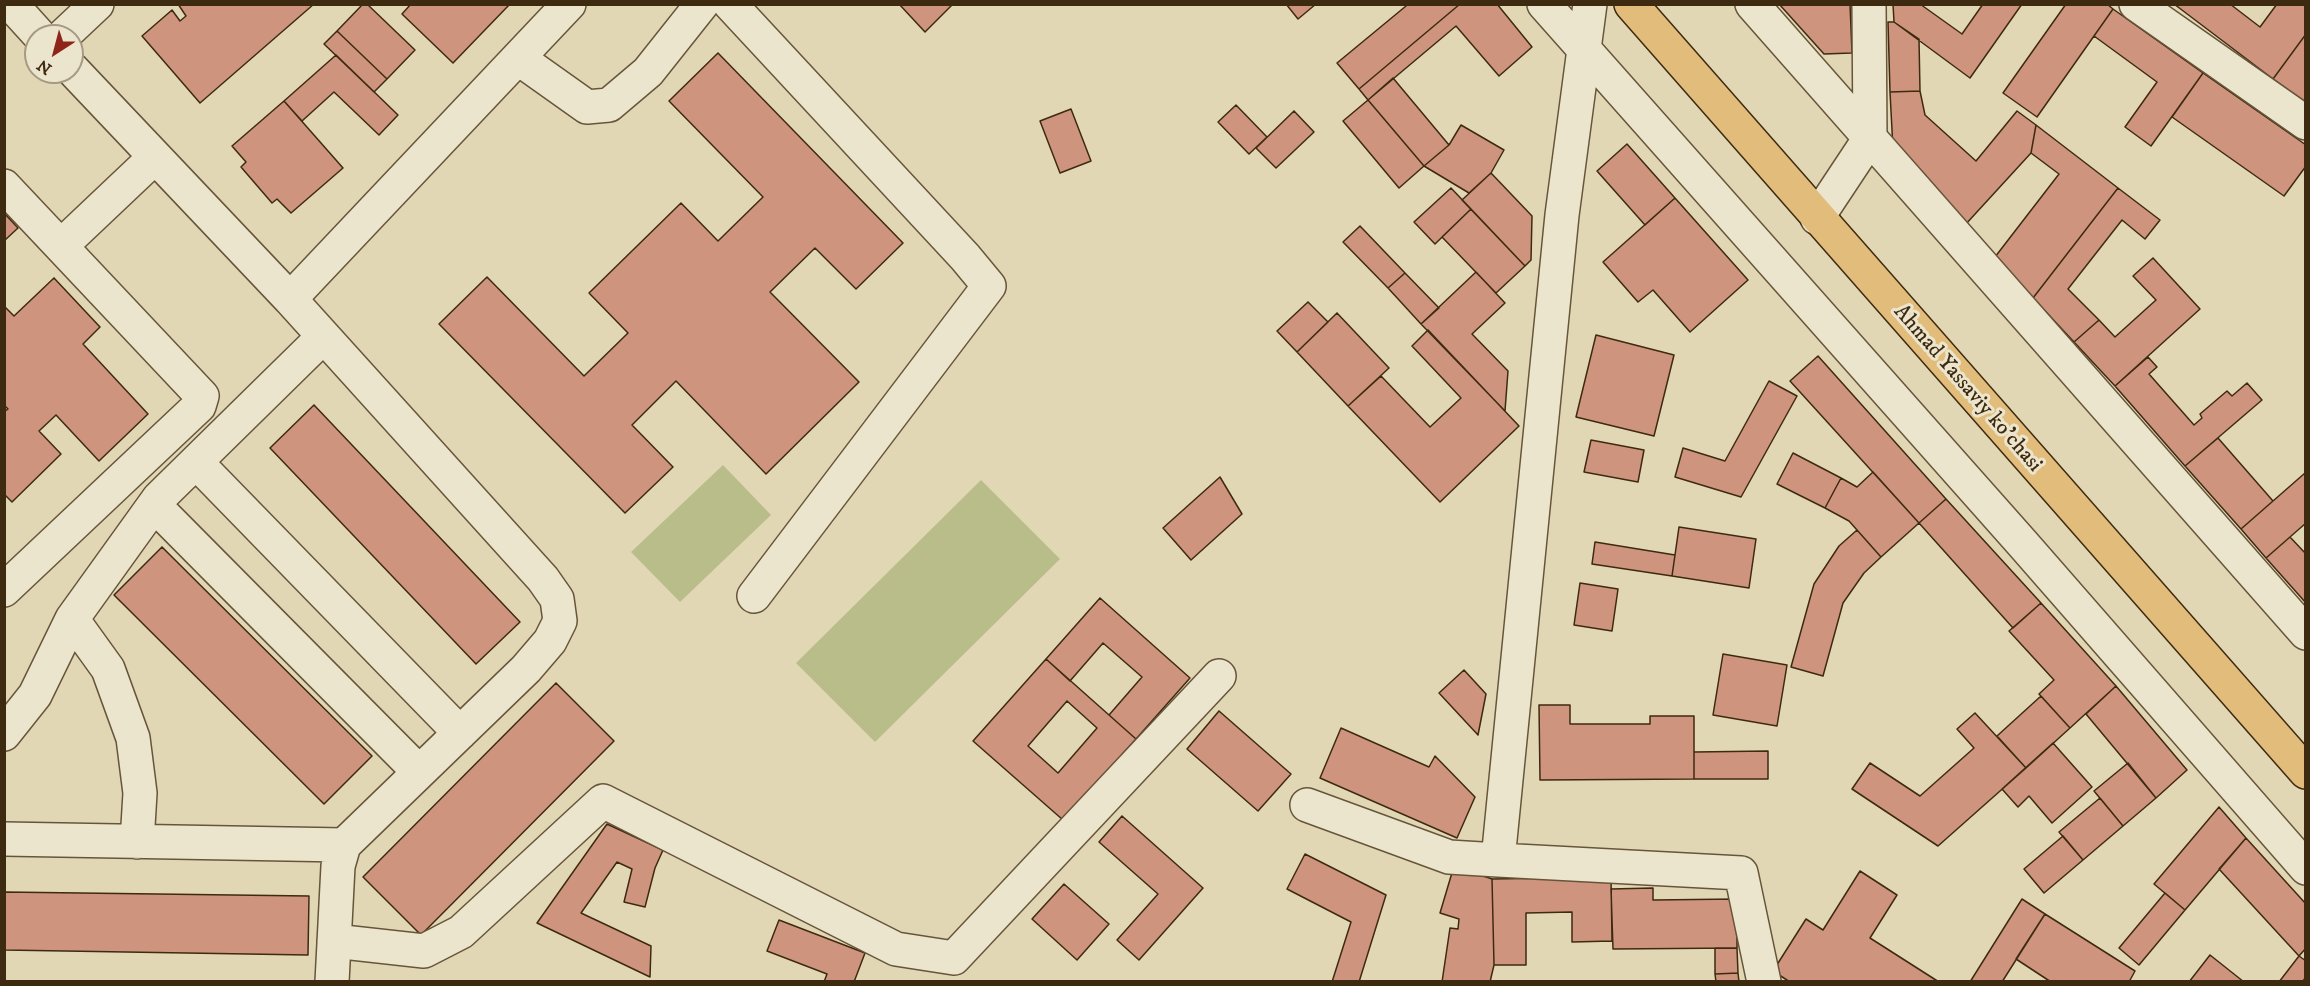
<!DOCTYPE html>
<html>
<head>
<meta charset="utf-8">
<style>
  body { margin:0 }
  #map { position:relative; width:2310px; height:986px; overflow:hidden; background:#e2d7b4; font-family:"IM FELL DW Pica",serif }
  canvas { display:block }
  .frame { position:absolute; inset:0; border:6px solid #3e2a11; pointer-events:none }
  .north { position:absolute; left:24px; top:24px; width:60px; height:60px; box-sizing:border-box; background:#ece5ce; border:2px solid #a69a82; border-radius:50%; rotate:216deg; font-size:16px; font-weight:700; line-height:24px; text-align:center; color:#3e2a11 }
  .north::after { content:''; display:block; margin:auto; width:21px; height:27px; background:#8f2418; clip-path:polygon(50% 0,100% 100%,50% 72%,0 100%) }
</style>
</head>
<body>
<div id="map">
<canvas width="2310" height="986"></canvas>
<div class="frame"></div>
<div class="north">N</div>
</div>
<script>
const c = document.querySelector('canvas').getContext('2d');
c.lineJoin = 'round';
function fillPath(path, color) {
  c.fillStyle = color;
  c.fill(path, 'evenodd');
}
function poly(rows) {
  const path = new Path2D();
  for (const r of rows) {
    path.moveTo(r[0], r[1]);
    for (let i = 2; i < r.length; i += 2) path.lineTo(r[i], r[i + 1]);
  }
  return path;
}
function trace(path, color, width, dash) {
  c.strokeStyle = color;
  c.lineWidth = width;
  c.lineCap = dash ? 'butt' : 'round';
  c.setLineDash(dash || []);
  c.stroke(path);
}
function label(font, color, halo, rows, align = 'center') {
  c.font = font + ' "IM FELL DW Pica",serif';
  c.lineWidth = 6;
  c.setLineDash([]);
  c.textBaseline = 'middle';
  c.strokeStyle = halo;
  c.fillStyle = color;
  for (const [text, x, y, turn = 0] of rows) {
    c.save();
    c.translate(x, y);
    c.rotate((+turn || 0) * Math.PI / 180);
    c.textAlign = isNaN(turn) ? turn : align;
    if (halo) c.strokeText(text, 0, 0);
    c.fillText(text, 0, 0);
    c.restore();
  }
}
fillPath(poly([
  [723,465,771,515,680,602,631,552],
  [981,480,1060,559,875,742,796,663]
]), '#b9bd89');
const building = poly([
  [178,4,314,4,200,103,142,36,172,10,180,21,186,16,178,4],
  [363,4,367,4,415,50,387,79,337,31,363,4],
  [411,4,510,4,453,63,402,14,411,4],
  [899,4,953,4,925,32,899,4],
  [1286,4,1316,4,1298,19,1286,4],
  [1405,4,1460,4,1359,89,1337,63,1406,6,1405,4],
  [1460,4,1497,4,1532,47,1499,76,1456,26,1368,100,1359,89,1460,4],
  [1779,4,1850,4,1852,53,1824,54,1779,4],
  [1893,4,1920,4,1962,34,1983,4,2022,4,1970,78,1894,22,1893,4],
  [2066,4,2107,4,2113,9,2037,117,2003,93,2066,4],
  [2174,4,2230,4,2260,27,2277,4,2306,4,2306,34,2273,79,2174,4],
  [2113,9,2203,73,2151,146,2125,127,2157,82,2094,36,2113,9],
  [1888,22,1894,22,1919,39,1920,91,1890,92,1888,22],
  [337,31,387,79,374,92,324,44,337,31],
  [2306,34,2306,103,2273,79,2306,34],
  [718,53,903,243,856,289,815,248,770,292,859,382,766,474,676,381,632,425,673,467,625,513,439,324,487,277,584,376,628,333,589,293,681,203,718,241,763,197,669,101,718,53],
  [336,55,398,115,379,135,334,92,302,121,284,101,336,55],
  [2203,73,2306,145,2306,166,2284,196,2172,117,2203,73],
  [1393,78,1449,145,1424,166,1368,100,1393,78],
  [1920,91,1925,115,1976,161,2017,111,2036,125,2031,153,1965,225,1893,149,1890,92,1920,91],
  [1368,100,1424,166,1399,188,1343,121,1368,100],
  [284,101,343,168,291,213,277,199,272,203,241,167,246,162,232,146,284,101],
  [1236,105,1267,137,1249,154,1218,122,1236,105],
  [1071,109,1091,161,1060,173,1040,121,1071,109],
  [1294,111,1314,132,1276,168,1256,148,1294,111],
  [1461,125,1504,150,1491,173,1469,193,1424,166,1449,145,1461,125],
  [2036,125,2118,188,2033,298,1995,257,2059,174,2031,153,2036,125],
  [1627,144,1675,198,1645,225,1597,171,1627,144],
  [1491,173,1532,216,1531,260,1525,266,1462,200,1491,173],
  [1451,188,1471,209,1435,244,1414,222,1451,188],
  [2118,188,2160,220,2145,239,2122,220,2068,289,2099,320,2074,342,2033,298,2118,188],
  [1675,198,1748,280,1690,332,1653,290,1638,302,1603,262,1675,198],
  [1471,209,1525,266,1496,293,1442,237,1471,209],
  [4,213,18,228,4,241,4,213],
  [1360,226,1405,273,1388,288,1343,242,1360,226],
  [2153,258,2200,309,2115,386,2074,342,2099,320,2115,337,2156,300,2133,276,2153,258],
  [1476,272,1505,303,1472,334,1508,371,1505,411,1421,324,1476,272],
  [1405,273,1439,308,1421,324,1388,288,1405,273],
  [54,278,100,327,83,344,148,414,99,461,56,415,39,431,61,454,12,502,4,494,4,412,8,409,4,405,4,306,14,316,54,278],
  [1308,302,1328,322,1297,352,1277,331,1308,302],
  [1337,313,1389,368,1348,406,1297,352,1337,313],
  [1428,330,1519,426,1440,502,1348,406,1381,376,1430,427,1461,398,1412,346,1428,330],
  [1596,335,1674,355,1654,436,1576,417,1596,335],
  [1818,356,1946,499,1919,523,1790,381,1818,356],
  [2148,357,2157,367,2149,374,2194,425,2202,418,2200,414,2227,391,2232,396,2247,383,2262,400,2185,466,2115,386,2148,357],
  [1769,381,1797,396,1741,497,1675,477,1683,448,1725,461,1769,381],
  [314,405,520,622,476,664,270,448,314,405],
  [2218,438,2273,501,2241,529,2185,466,2218,438],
  [1591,440,1644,450,1638,482,1584,472,1591,440],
  [1793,453,1841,478,1825,508,1777,484,1793,453],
  [1873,472,1919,523,1881,557,1849,521,1825,508,1841,478,1857,487,1873,472],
  [2305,473,2306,523,2266,558,2241,529,2305,473],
  [1220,477,1242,514,1191,560,1163,528,1220,477],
  [1946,499,2041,603,2013,628,1919,523,1946,499],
  [1679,527,1756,539,1749,588,1672,576,1679,527],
  [1857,530,1881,557,1864,573,1843,603,1823,676,1791,667,1814,584,1839,546,1857,530],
  [2290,537,2306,554,2306,603,2266,558,2290,537],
  [1595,542,1675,555,1672,576,1592,564,1595,542],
  [162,547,372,756,324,804,114,595,162,547],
  [1580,583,1618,589,1612,631,1574,625,1580,583],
  [1100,598,1190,678,1136,739,1109,715,1142,677,1103,643,1070,681,1046,659,1100,598],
  [2041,603,2116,686,2070,728,2039,694,2054,680,2009,631,2041,603],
  [1723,654,1787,665,1777,726,1713,715,1723,654],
  [1046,659,1136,739,1063,820,973,741,1046,659],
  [1067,701,1097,728,1058,773,1028,746,1067,701],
  [1464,670,1486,694,1478,735,1439,693,1464,670],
  [556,683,614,741,421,935,363,877,556,683],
  [2116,686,2187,770,2156,798,2086,714,2116,686],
  [2041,696,2070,728,2026,768,1997,736,2041,696],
  [1539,705,1570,705,1570,724,1650,724,1650,716,1694,716,1694,779,1540,780,1539,705],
  [1219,711,1291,774,1258,811,1187,749,1219,711],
  [1975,713,2026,768,1938,846,1852,789,1870,763,1920,796,1974,748,1957,729,1975,713],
  [1341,728,1429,767,1435,756,1475,797,1457,838,1320,778,1341,728],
  [2053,743,2092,787,2052,823,2029,796,2018,807,2002,789,2053,743],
  [1768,751,1768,779,1694,779,1694,752,1768,751],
  [2128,763,2156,798,2123,826,2094,791,2128,763],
  [2100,798,2123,826,2083,860,2059,832,2100,798],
  [2219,807,2246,838,2185,910,2154,884,2219,807],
  [1122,816,1203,888,1139,960,1117,940,1158,894,1099,842,1122,816],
  [607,824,663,850,655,868,645,907,624,902,632,869,617,862,581,913,651,946,650,977,537,923,607,824],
  [2063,836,2083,860,2044,893,2024,869,2063,836],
  [2246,838,2306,904,2306,948,2299,956,2219,869,2246,838],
  [1305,854,1386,895,1359,982,1332,982,1351,922,1287,889,1305,854],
  [1454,866,1492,879,1494,965,1490,982,1442,982,1450,928,1458,929,1459,919,1440,913,1454,866],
  [1860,871,1897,895,1870,938,1939,982,1790,982,1773,971,1806,919,1823,930,1860,871],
  [1611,877,1612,941,1572,942,1572,912,1526,913,1526,965,1494,965,1492,879,1611,877],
  [1064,884,1109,924,1077,960,1032,919,1064,884],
  [1653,888,1653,900,1737,899,1737,948,1613,949,1611,889,1653,888],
  [4,892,309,896,308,955,4,950,4,892],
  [2165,893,2185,910,2139,965,2119,948,2165,893],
  [2022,899,2045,914,2002,982,1970,982,2022,899],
  [2045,914,2135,971,2129,982,2051,982,2016,959,2045,914],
  [779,920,865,953,854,982,824,982,827,974,767,951,779,920],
  [1715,948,1737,948,1738,973,1715,974,1715,948],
  [2210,955,2244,982,2189,982,2210,955],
  [2299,956,2306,961,2306,977,2302,982,2279,982,2299,956],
  [1738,973,1739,982,1716,982,1715,974,1738,973]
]);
fillPath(building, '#ce947e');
trace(building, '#3e2a11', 1.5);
const minor = poly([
  [11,4,40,36],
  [730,4,965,257,989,286,754,596],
  [1544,4,2023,544,2306,868],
  [1590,4,1562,215,1498,860,1741,873,1764,982],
  [1752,4,2306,633],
  [2136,4,2306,123],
  [63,36,97,4],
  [518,58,587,107,609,105,648,72,702,4],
  [72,69,290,299,543,579,557,599,560,621,550,641,526,669,344,845,338,866,332,982],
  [4,186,202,396,199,406,4,590],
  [1817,218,1870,138,1869,4],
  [61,246,155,157],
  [290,299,569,4],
  [196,462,460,733],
  [154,505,419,772],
  [72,619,108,669,133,738,140,793,137,842],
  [4,734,35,695,72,619,159,498,323,337],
  [1307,805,1449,857,1498,860],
  [4,839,344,845],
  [334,941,424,951,461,932,603,801,896,949,954,958,1219,676]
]);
const major = poly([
  [1631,4,2306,772]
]);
trace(minor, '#67553a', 36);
trace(major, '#3e2a11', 36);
trace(minor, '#ece5ce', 33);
trace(major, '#e1bc7a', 33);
label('22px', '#3e2a11', '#ece5ce', [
  ["Ahmad Yassaviy ko'chasi",1967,389,49]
]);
</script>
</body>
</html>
